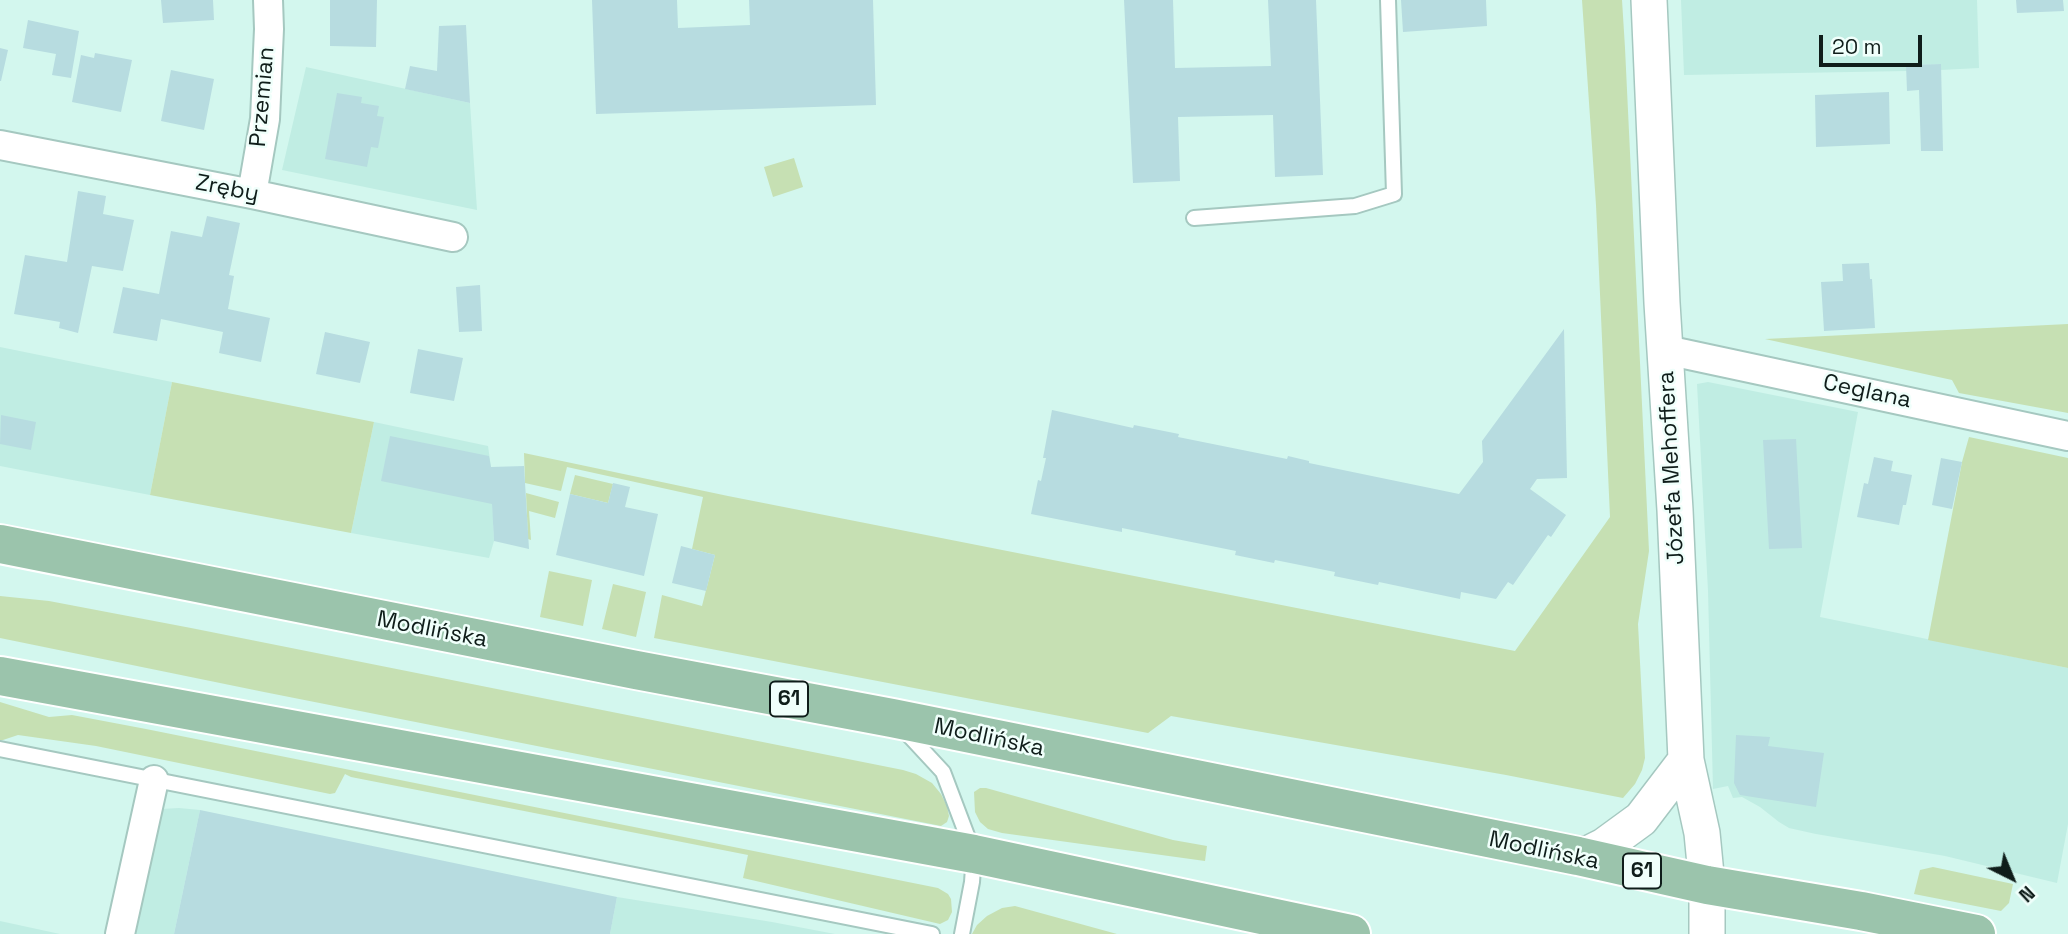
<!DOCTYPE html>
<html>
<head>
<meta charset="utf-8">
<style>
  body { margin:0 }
  #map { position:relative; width:2068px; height:934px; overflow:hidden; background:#d3f7ee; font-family:"Space Grotesk",sans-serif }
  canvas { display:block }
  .north { position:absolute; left:1977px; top:843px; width:70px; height:70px; -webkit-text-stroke:5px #f0fffb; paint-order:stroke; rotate:137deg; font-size:19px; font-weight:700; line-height:28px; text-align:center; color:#0f1d1a }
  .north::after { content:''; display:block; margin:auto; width:24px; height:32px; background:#0f1d1a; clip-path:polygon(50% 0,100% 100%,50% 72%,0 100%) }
  .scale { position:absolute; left:1819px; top:35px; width:103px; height:32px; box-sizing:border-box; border:4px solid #0f1d1a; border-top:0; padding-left:9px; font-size:21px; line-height:24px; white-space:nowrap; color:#0f1d1a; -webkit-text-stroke:5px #f0fffb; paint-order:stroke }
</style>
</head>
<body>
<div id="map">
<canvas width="2068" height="934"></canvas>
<div class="north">N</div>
<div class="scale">20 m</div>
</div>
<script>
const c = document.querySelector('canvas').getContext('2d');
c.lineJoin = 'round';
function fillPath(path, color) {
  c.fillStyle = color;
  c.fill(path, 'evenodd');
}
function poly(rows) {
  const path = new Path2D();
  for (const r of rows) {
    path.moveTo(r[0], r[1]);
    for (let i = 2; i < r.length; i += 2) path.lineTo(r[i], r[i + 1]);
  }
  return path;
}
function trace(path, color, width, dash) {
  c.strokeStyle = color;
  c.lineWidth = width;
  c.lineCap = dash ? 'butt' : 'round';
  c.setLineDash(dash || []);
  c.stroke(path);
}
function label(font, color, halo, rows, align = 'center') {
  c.font = font + ' "Space Grotesk",sans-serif';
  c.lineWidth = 5;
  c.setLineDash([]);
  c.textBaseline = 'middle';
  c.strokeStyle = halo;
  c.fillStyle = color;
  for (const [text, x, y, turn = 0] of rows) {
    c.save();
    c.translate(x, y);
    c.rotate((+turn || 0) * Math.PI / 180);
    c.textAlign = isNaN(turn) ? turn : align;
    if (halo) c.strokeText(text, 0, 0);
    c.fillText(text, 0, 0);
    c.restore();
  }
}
fillPath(poly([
  [1681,0,1977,0,1979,68,1941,70,1940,64,1907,65,1907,71,1684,75],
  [306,67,470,103,477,210,282,170],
  [0,347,172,382,150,495,0,466],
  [1708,382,1858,412,1820,617,2068,668,2068,824,2057,883,1945,856,1816,834,1789,828,1779,822,1760,807,1742,797,1733,798,1728,786,1713,789,1708,591,1697,384],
  [374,422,488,446,491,467,494,541,489,558,351,533],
  [179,808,200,810,174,934,135,934,161,809],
  [617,897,772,922,835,934,610,934],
  [0,921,60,934,0,934]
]), '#c0ede3');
fillPath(poly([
  [1582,0,1622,0,1625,48,1649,551,1638,624,1645,758,1642,770,1635,784,1623,798,1506,775,1171,716,1148,733,654,638,662,595,702,606,715,555,692,549,703,497,567,467,561,491,525,483,524,453,728,496,1515,651,1610,517,1596,205],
  [794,158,803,187,773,197,764,167],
  [2068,324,2068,413,1959,393,1952,380,1765,339],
  [172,382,374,422,351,533,150,495],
  [1969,437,2068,458,2068,668,1928,640,1962,462],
  [575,475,613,484,608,503,570,494],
  [526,493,559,502,555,518,529,511,531,540,528,539],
  [549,571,592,580,583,626,540,617],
  [613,584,646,592,636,637,602,629],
  [0,596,49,601,191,628,903,770,916,774,932,783,941,794,947,806,949,816,947,822,941,826,264,692,0,638],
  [0,702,49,717,72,715,146,729,938,888,948,894,951,899,952,912,948,920,940,924,743,878,748,855,351,777,345,774,335,793,330,794,96,746,18,735,0,741],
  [980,788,986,788,1173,840,1207,846,1205,861,1002,833,988,829,980,822,975,812,974,792],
  [1933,867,2013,884,2009,903,2001,911,1914,894,1920,870],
  [1015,906,1117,934,972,934,977,925,987,916,1002,908]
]), '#c6e0b3');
fillPath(poly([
  [161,0,213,0,214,20,163,23],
  [330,0,377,0,376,47,330,46],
  [592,0,677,0,678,28,750,25,749,0,873,0,876,105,596,114],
  [1124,0,1173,0,1175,68,1271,66,1268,0,1316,0,1323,175,1275,177,1273,115,1178,117,1180,181,1133,183],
  [1401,0,1486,0,1487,26,1403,32],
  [2016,0,2063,0,2064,11,2017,13],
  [28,20,79,31,71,78,52,75,56,54,23,48],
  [466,25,470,103,405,89,410,66,437,71,439,26],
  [0,48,8,50,1,81,0,81],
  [95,53,132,60,121,112,72,102,81,55,94,58],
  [1941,64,1943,151,1921,151,1919,90,1907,91,1906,65],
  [171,70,214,79,204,130,161,121],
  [1889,92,1890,144,1816,147,1815,95],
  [337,93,362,97,361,103,379,106,377,116,384,117,378,148,371,147,367,167,325,159],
  [78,191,106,196,103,214,134,220,123,271,92,266,78,333,59,328,60,322,14,314,25,255,67,262],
  [207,216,240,223,229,275,234,276,228,309,270,318,261,362,219,353,223,332,161,319,157,341,113,333,123,287,159,294,171,231,202,237],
  [1869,263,1870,279,1872,279,1875,328,1824,331,1821,282,1843,281,1842,264],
  [480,285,482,331,459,332,456,287],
  [1564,329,1567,478,1537,479,1530,489,1566,515,1551,537,1548,535,1513,585,1508,582,1496,599,1461,592,1460,599,1379,582,1378,585,1334,576,1335,572,1275,560,1274,563,1235,555,1236,551,1122,528,1122,532,1031,514,1038,480,1041,481,1046,458,1043,458,1052,410,1133,428,1134,425,1179,434,1178,437,1287,459,1288,456,1309,461,1309,463,1459,494,1483,462,1482,441],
  [325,332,370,342,360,383,316,374],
  [418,349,463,358,454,401,410,393],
  [1,415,36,422,31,450,0,444],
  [390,436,489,456,491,467,524,466,529,549,494,541,492,504,381,481],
  [1796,439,1802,548,1769,549,1763,440],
  [1874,457,1893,461,1891,471,1912,475,1906,505,1903,505,1899,525,1857,517,1864,483,1868,484],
  [1941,458,1962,462,1952,509,1932,505],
  [613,483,630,487,625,507,658,514,644,576,556,555,570,494,608,503],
  [681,546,715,555,706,591,672,583],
  [1736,735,1770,737,1768,746,1824,753,1816,807,1740,795,1734,783],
  [200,810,617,897,610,934,174,934]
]), '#b7dce0');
const service = poly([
  [1194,218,1355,206,1394,194,1388,0],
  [904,730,943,772,974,854,972,882,962,934],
  [0,749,932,934]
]);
const minor = poly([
  [0,145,252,194,453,237],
  [252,194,265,119,269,29,268,0],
  [1666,350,2068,436],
  [120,934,154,780]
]);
const tertiary = poly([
  [1649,0,1662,303,1675,510,1686,760,1702,833,1707,885,1707,934],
  [1578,856,1590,853,1604,846,1641,819,1686,760]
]);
const primary = poly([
  [0,544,636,670,892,718,1578,856,1707,885,1861,911,1976,934],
  [0,676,974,854,1351,934]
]);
trace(service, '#a5c8c0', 18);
trace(minor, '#a5c8c0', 32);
trace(tertiary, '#a5c8c0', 38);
trace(primary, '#fff', 42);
trace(service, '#fff', 14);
trace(minor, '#fff', 28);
trace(tertiary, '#fff', 35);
trace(primary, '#9bc4ac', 38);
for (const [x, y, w] of [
  [789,699,38],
  [1642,871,38]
]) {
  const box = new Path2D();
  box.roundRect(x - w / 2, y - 17.5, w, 35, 5);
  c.fillStyle = '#f0fffb';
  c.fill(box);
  trace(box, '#0f1d1a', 2);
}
label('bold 21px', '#0f1d1a', null, [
  ["61",789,699],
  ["61",1642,871]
]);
label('23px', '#0f1d1a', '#f0fffb', [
  ["Przemian",263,97,-85],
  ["Zręby",227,189,11],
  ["Ceglana",1867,392,12],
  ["Józefa Mehoffera",1672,468,-93],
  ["Modlińska",432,630,11],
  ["Modlińska",989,738,12],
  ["Modlińska",1544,851,12]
]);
</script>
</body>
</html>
